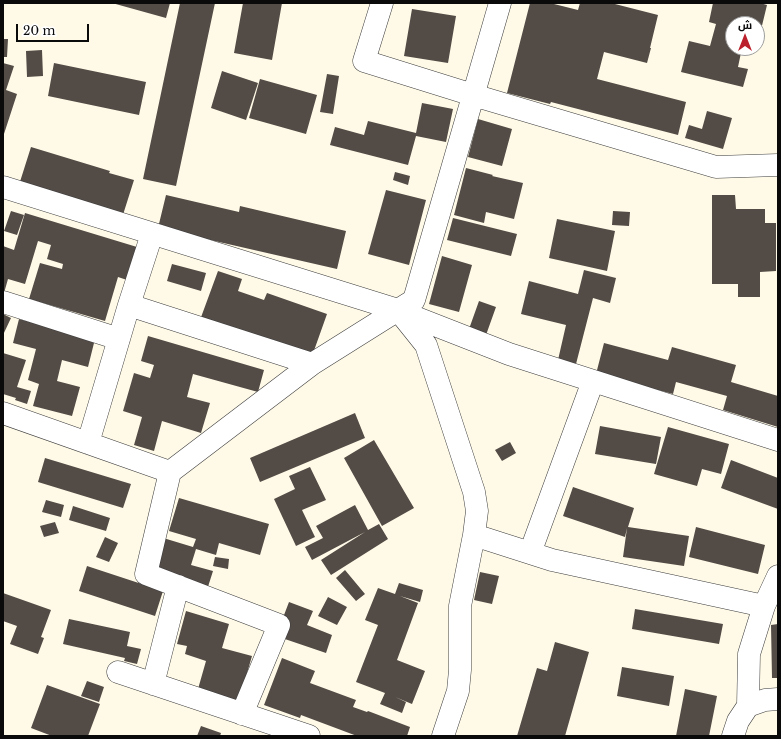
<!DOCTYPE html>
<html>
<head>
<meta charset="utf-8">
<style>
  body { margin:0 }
  #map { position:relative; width:781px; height:739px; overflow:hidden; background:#fffae7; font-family:"Libre Baskerville",Cairo,serif }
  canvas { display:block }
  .frame { position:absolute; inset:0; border:4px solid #0a0a0a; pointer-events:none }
  .north { position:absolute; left:725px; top:16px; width:40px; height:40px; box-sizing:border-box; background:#fff; border:1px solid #9d9d9d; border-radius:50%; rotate:0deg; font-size:11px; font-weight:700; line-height:16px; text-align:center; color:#0a0a0a }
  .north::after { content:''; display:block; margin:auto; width:14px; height:18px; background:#bb212c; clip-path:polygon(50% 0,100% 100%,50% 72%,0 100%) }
  .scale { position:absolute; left:16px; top:24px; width:73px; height:18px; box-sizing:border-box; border:2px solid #0a0a0a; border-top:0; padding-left:5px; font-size:12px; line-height:14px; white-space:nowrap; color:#0a0a0a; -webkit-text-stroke:3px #fff; paint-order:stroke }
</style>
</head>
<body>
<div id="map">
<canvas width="781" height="739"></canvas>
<div class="frame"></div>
<div class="north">ش</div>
<div class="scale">20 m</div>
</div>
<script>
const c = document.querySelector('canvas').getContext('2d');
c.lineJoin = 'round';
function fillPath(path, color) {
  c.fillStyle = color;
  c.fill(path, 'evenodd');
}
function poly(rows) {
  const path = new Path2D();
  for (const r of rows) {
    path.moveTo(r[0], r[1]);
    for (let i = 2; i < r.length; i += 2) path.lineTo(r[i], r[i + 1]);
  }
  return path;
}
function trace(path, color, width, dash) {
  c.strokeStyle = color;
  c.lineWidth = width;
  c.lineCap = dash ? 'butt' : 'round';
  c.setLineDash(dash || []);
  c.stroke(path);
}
fillPath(poly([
  [112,3,170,3,166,18],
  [180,3,215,3,176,186,143,179],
  [243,3,282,3,272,60,234,53],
  [530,3,550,3,578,10,580,3,611,3,658,15,650,48,651,48,647,63,604,52,597,79,686,102,678,135,551,102,550,104,507,93],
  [713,3,760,3,767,5,759,38,757,38,757,24,733,24,733,48,742,48,738,67,748,69,743,87,681,72,689,41,710,46,716,24,709,22],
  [412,9,456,16,448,63,404,56],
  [3,39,8,39,7,57,3,57],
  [42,50,43,76,27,77,26,51],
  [3,63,14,66,6,90,17,94,3,137],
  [54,63,146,82,139,115,48,96],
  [222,71,258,83,246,120,211,108],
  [327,74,339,76,333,114,320,112],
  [260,79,317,95,306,134,249,118],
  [422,103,453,109,446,142,416,136,408,165,330,145,335,127,364,135,368,121,416,133],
  [707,111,732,118,723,149,685,138,689,125,702,129],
  [478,119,512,129,502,166,468,157],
  [31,147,110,171,109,173,134,180,121,221,18,188],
  [466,168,493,175,492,176,523,183,514,219,486,212,484,223,454,215],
  [395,172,410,176,408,185,393,180],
  [386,190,426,200,409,265,368,254],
  [166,195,239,212,240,206,346,231,337,269,158,228],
  [712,195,735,195,736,209,765,209,765,223,776,223,776,271,760,272,760,297,738,297,738,284,712,284],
  [11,211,24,215,17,235,4,231],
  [613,211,630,212,629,226,612,225],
  [25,213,137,247,127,280,118,277,105,321,29,299,40,263,62,269,63,264,47,259,51,245,38,241,25,284,8,279,4,293,3,293,3,246,14,250],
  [453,218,517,234,511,256,447,240],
  [557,219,615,231,607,271,549,258],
  [442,256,472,265,459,312,429,304],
  [172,264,206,273,201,291,167,281],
  [584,270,616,278,610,303,593,298,576,364,558,360,566,325,521,314,529,281,578,294],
  [218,271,242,279,238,291,264,300,267,293,327,314,311,359,200,320],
  [479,301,496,307,486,335,469,329],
  [3,314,11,318,3,335],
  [19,319,95,339,88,367,62,360,57,381,80,387,72,416,33,406,39,384,28,380,36,349,13,343],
  [148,336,264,370,258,392,193,374,187,397,210,403,201,433,162,421,154,451,134,445,142,417,123,411,134,373,150,378,154,365,141,361],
  [604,343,668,360,672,347,736,365,731,382,778,396,778,427,723,410,727,396,676,382,673,394,596,374],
  [3,353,26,360,17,387,31,391,27,404,15,400,16,398,3,394],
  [355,413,365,438,260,482,250,458],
  [600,426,661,437,656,464,595,454],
  [668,427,729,444,721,474,702,469,697,486,654,474],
  [374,440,414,508,382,526,344,458],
  [510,442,516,453,502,461,495,450],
  [45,458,131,484,123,508,38,482],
  [731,460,778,478,778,509,721,488],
  [310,467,326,500,302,510,315,537,296,546,274,499,295,489,289,476],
  [573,487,634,508,628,527,689,536,684,566,623,557,627,528,625,537,563,516],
  [179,498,269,524,260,555,219,543,216,555,196,549,191,565,213,571,206,593,150,572,160,537,193,547,196,539,169,531],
  [46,500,64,505,61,517,42,512],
  [355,505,368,530,379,524,388,539,331,575,321,560,365,532,312,560,305,547,323,538,316,526],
  [73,506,110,518,106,531,69,520],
  [55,522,59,533,44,537,40,526],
  [696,527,765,545,758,574,689,557],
  [105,537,118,543,109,562,96,557],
  [215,557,229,559,228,569,213,566],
  [87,566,163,591,155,616,79,591],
  [345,570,365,594,356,601,336,578],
  [480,572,499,576,492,604,474,600],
  [399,583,423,590,420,602,400,596,418,603,397,660,425,671,412,704,395,697,406,702,402,713,380,704,385,693,356,682,378,625,365,620,378,588,395,594],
  [3,593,51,610,41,637,44,638,38,654,10,644,17,626,3,621],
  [328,597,347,607,337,625,318,616],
  [289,602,313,611,307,625,332,635,326,653,276,636],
  [635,609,723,624,719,644,632,629],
  [186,611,229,624,222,648,252,656,239,701,198,689,206,661,185,654,187,646,177,644],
  [69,619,130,632,127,646,141,649,137,664,124,661,125,658,63,644],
  [778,624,778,678,772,678,771,625],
  [555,642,589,652,565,736,517,736,537,668,547,671],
  [282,658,315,671,310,683,356,700,353,707,367,712,368,711,410,727,407,736,357,736,301,715,300,718,264,705],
  [622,667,674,676,669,706,617,696],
  [87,681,104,687,99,702,81,696],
  [47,685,100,704,88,736,52,736,31,728],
  [685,689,717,696,709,736,676,736],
  [201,726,221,733,220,736,197,736]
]), '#534b46');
const minor = poly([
  [382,3,364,61,473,95,716,167,778,165],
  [3,187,398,310,426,345,474,492,477,511,474,535,460,606,460,670,458,691,443,736],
  [3,302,119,339],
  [129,305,312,364],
  [399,311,509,354,778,440],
  [3,413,170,472,312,364,398,310,414,300,500,3],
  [88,443,129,305,152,234],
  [170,472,146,574,279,625,242,714],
  [474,535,552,560,764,606,778,576],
  [530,553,593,381],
  [118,672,309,736],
  [153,684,178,586],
  [748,706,749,654,764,606],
  [733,736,738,721,748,706,765,700,778,699]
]);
trace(minor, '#3d3d3d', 23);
trace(minor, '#fff', 22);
</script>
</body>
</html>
